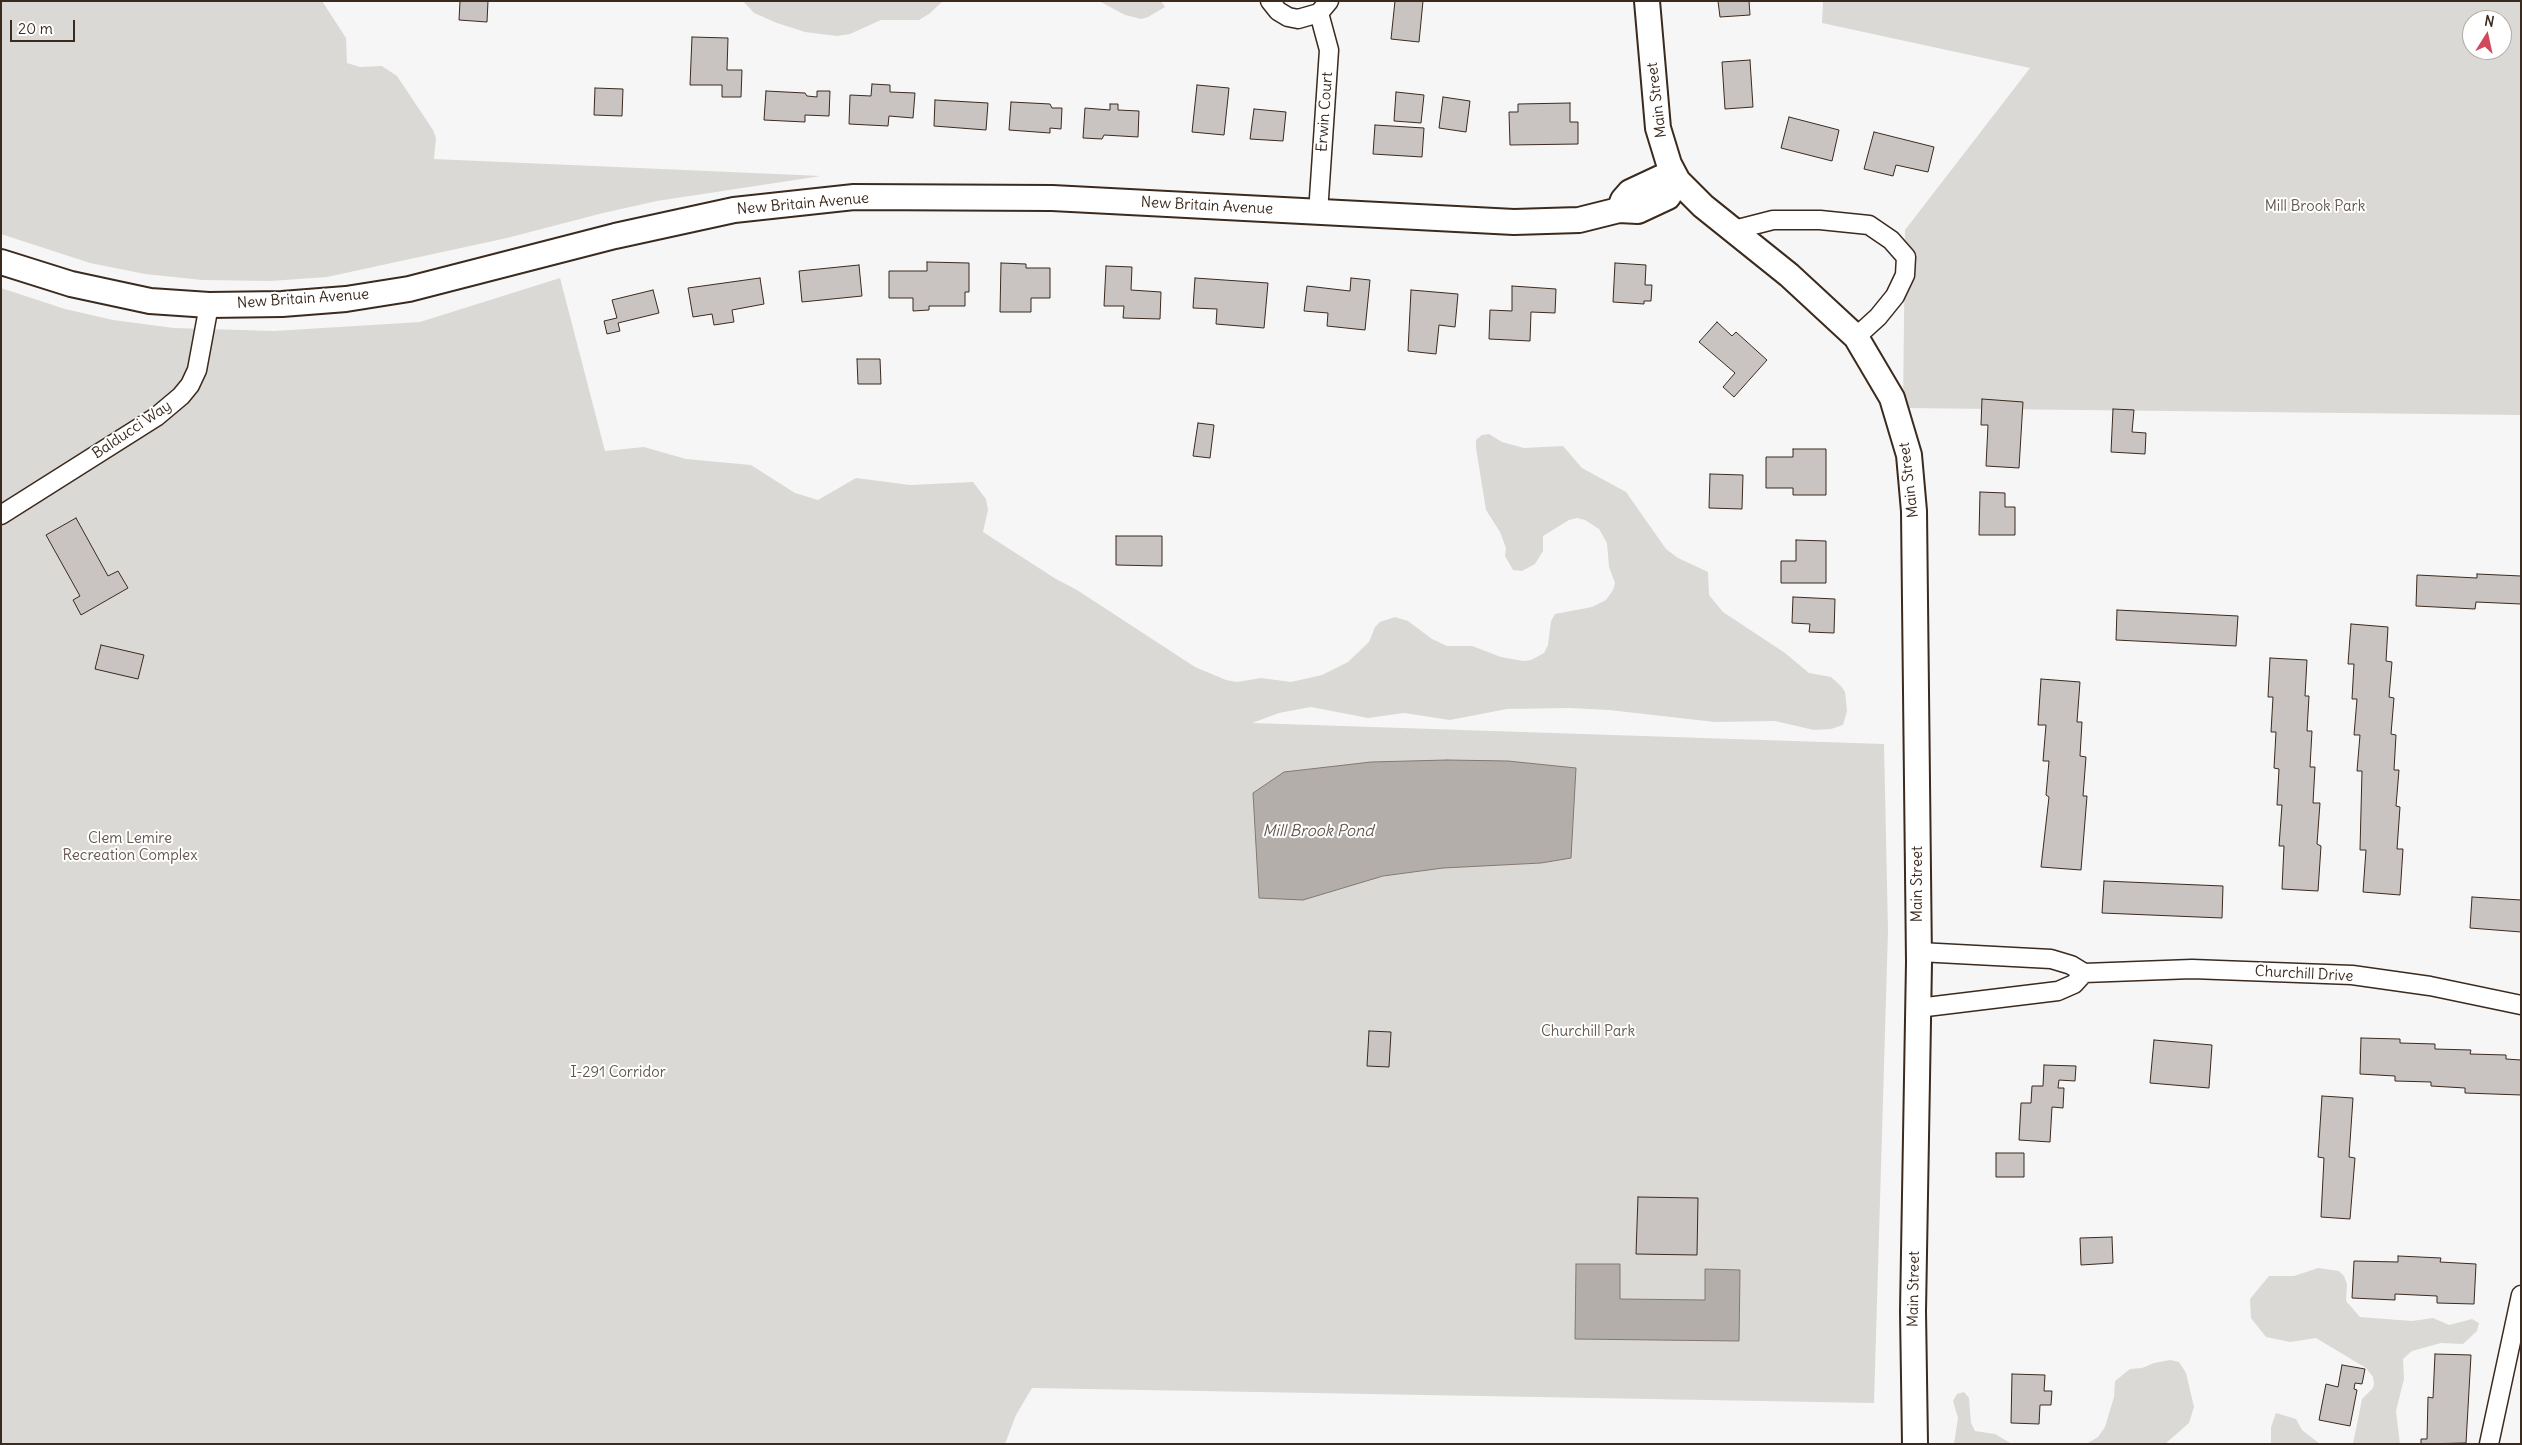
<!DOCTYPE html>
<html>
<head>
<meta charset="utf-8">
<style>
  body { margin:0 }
  #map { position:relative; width:2522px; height:1445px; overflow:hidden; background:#f7f6f6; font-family:Delius,sans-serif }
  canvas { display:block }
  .frame { position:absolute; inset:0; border:2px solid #3b2a1e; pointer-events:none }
  .north { position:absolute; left:2462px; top:10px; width:50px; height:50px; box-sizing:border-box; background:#fff; border:1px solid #b1aaa5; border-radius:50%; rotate:10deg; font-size:14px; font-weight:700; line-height:20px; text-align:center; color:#3b2a1e }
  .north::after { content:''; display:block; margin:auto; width:18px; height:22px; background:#d1495b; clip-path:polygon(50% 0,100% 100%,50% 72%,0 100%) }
  .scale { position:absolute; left:10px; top:20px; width:65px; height:22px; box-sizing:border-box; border:2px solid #3b2a1e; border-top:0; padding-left:6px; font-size:15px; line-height:18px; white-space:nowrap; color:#3b2a1e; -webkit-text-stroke:4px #fff; paint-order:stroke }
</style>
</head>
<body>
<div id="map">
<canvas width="2522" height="1445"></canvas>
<div class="frame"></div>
<div class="north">N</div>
<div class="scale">20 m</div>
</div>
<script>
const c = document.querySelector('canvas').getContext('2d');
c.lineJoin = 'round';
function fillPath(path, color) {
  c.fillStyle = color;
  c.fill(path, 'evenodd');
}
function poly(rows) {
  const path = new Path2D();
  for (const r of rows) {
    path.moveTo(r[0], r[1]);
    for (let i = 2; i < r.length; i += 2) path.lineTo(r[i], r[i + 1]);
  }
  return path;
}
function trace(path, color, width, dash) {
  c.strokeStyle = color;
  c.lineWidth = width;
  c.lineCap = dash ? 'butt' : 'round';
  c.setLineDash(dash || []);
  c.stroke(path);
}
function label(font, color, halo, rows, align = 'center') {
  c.font = font + ' Delius,sans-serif';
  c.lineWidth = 4;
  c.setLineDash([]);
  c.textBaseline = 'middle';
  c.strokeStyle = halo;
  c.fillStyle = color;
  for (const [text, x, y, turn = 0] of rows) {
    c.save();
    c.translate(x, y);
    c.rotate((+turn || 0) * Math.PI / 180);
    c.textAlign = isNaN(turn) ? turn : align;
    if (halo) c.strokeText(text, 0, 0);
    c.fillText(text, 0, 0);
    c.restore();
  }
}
fillPath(poly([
  [1,1,322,1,346,38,347,63,360,67,382,66,397,76,433,130,436,138,434,159,821,176,657,201,603,213,507,238,327,277,270,281,202,280,145,274,90,263,1,234],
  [743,1,943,1,929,14,919,20,881,20,850,34,837,36,805,32,777,23,754,13],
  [1099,1,1161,1,1165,7,1148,17,1141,19,1125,15],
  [1823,1,2521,1,2521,415,1903,408,1905,230,2030,68,1822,23],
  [2472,20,2502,20,2502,50,2472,50],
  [560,278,605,451,644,447,686,459,751,465,795,493,818,500,856,478,910,485,973,482,986,499,988,510,983,532,1056,579,1077,590,1195,667,1226,680,1237,682,1261,678,1291,682,1322,675,1348,662,1369,642,1375,627,1380,622,1395,617,1408,621,1432,639,1447,646,1472,646,1501,657,1523,661,1531,660,1544,653,1548,645,1551,621,1555,614,1592,607,1606,600,1613,590,1615,583,1609,567,1607,543,1599,529,1585,520,1577,518,1569,520,1543,536,1543,551,1535,564,1522,571,1513,570,1505,556,1506,548,1500,532,1486,510,1476,448,1476,440,1482,435,1489,434,1502,442,1524,448,1563,446,1582,468,1626,492,1666,549,1678,558,1708,572,1709,595,1723,612,1785,653,1809,673,1831,677,1841,686,1845,692,1847,711,1843,725,1831,729,1814,730,1775,721,1715,722,1609,710,1569,708,1507,709,1450,720,1404,713,1368,718,1311,707,1279,713,1252,723,1884,744,1888,931,1874,1403,1032,1388,1016,1415,1005,1444,1,1444,1,288,65,309,113,320,174,328,274,331,420,322],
  [2318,1268,2339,1271,2344,1276,2347,1284,2346,1301,2360,1317,2412,1321,2433,1318,2449,1325,2472,1319,2479,1323,2477,1331,2463,1344,2441,1343,2412,1351,2403,1359,2404,1379,2396,1411,2400,1444,2353,1444,2362,1399,2373,1388,2374,1384,2373,1377,2366,1368,2316,1338,2290,1342,2266,1337,2251,1318,2250,1299,2269,1276,2294,1276],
  [2170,1360,2179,1362,2186,1373,2194,1407,2189,1423,2165,1444,2086,1444,2098,1437,2105,1427,2114,1397,2115,1381,2130,1369,2142,1368,2154,1363],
  [1964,1392,1969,1398,1971,1423,1975,1431,1995,1434,2012,1444,1954,1444,1958,1418,1953,1401,1957,1394],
  [2276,1413,2296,1419,2302,1430,2320,1444,2271,1444,2271,1427]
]), '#dbd9d6');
const water = poly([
  [1447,760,1508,761,1576,768,1571,858,1541,863,1443,868,1383,876,1303,900,1259,898,1253,793,1284,772,1371,762,1447,760],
  [1576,1264,1620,1264,1620,1299,1705,1300,1705,1269,1740,1270,1739,1341,1575,1339,1576,1264]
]);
fillPath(water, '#b4aeaa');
trace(water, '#847972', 1);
const building = poly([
  [460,1,488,1,487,22,459,20,460,1],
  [1395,1,1423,1,1419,42,1391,39,1395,1],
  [1718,1,1749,1,1750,15,1720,17,1718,1],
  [692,37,728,38,727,70,742,70,741,97,722,97,722,85,690,85,692,37],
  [1750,60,1753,107,1725,109,1722,62,1750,60],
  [872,84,890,85,890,92,915,93,913,118,889,116,888,126,849,124,850,95,871,96,872,84],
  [1197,85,1229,88,1224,135,1192,132,1197,85],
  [595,88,623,89,622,116,594,115,595,88],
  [766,91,805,93,807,96,817,97,817,91,830,91,829,116,805,115,805,122,764,120,766,91],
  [1396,92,1424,95,1421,123,1394,121,1396,92],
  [1443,97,1470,101,1466,132,1439,128,1443,97],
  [935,100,988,103,986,130,934,126,935,100],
  [1011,102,1050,104,1052,108,1062,108,1061,129,1050,128,1050,133,1009,130,1011,102],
  [1570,103,1570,122,1578,122,1578,144,1510,145,1509,112,1518,112,1518,104,1570,103],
  [1110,104,1118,104,1118,110,1139,111,1138,137,1104,135,1102,139,1083,138,1085,108,1110,110,1110,104],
  [1254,109,1286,112,1283,141,1250,139,1254,109],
  [1789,117,1839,130,1832,161,1781,148,1789,117],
  [1375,125,1424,128,1422,157,1373,154,1375,125],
  [1874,132,1934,147,1928,172,1896,165,1893,176,1864,169,1874,132],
  [927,262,969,263,969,292,965,292,965,306,929,306,929,310,913,311,913,298,889,298,889,271,927,271,927,262],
  [1001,263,1026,264,1026,268,1050,268,1050,298,1031,298,1031,312,1000,312,1001,263],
  [1615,263,1646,265,1645,285,1652,285,1651,301,1644,301,1644,304,1613,302,1615,263],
  [859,265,862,296,802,302,799,271,859,265],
  [1106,266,1132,267,1131,290,1161,292,1160,319,1123,318,1124,306,1104,306,1106,266],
  [760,278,764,304,732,310,734,322,714,325,712,314,693,317,688,288,760,278],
  [1195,278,1268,283,1264,328,1216,324,1217,309,1193,308,1195,278],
  [1351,278,1370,280,1365,330,1327,326,1328,313,1304,311,1307,286,1350,291,1351,278],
  [1512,286,1556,289,1555,313,1531,312,1530,341,1489,339,1490,310,1512,311,1512,286],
  [653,290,659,313,618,323,620,331,607,334,604,321,617,318,612,300,653,290],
  [1411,290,1458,294,1455,327,1439,325,1436,354,1408,351,1411,290],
  [1717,322,1732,336,1736,332,1767,360,1734,397,1723,387,1735,373,1699,342,1717,322],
  [857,359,880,359,881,384,858,384,857,359],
  [1982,399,2023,402,2019,468,1986,466,1988,425,1981,425,1982,399],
  [2113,409,2134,410,2132,432,2146,433,2145,454,2111,452,2113,409],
  [1198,423,1214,425,1210,458,1193,456,1198,423],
  [1793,449,1826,449,1826,495,1793,495,1793,488,1766,488,1766,457,1793,457,1793,449],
  [1710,474,1743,475,1742,509,1709,508,1710,474],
  [1980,492,2005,493,2005,507,2015,507,2015,535,1979,535,1980,492],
  [76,518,108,576,118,571,128,588,81,615,73,600,80,596,46,535,76,518],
  [1116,536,1162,536,1162,566,1116,565,1116,536],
  [1796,540,1826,541,1826,583,1781,583,1781,561,1796,561,1796,540],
  [2477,574,2521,576,2521,604,2476,602,2475,609,2416,606,2417,575,2477,578,2477,574],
  [1793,597,1835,599,1834,633,1809,632,1810,624,1792,623,1793,597],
  [2117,610,2238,616,2236,646,2116,640,2117,610],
  [2351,624,2388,627,2386,661,2392,662,2389,697,2394,698,2391,734,2396,735,2394,770,2399,770,2396,806,2400,807,2397,849,2403,849,2400,895,2363,892,2366,850,2360,850,2362,771,2357,771,2360,735,2354,735,2357,699,2352,699,2354,664,2348,664,2351,624],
  [101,645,144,655,138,679,95,669,101,645],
  [2270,658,2307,660,2305,696,2309,696,2307,731,2312,731,2310,767,2315,767,2313,803,2320,803,2317,844,2321,846,2318,891,2282,889,2284,846,2279,846,2282,805,2277,805,2279,769,2274,768,2276,732,2271,732,2273,697,2268,697,2270,658],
  [2041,679,2080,682,2077,722,2082,722,2080,756,2086,757,2083,796,2087,796,2081,870,2041,867,2049,797,2046,795,2049,761,2043,761,2046,725,2038,725,2041,679],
  [2104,881,2223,886,2222,918,2102,913,2104,881],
  [2472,897,2521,900,2521,932,2470,928,2472,897],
  [1369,1031,1391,1032,1389,1067,1367,1066,1369,1031],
  [2361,1038,2400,1039,2400,1043,2435,1044,2435,1049,2471,1050,2470,1054,2506,1055,2506,1059,2521,1060,2521,1095,2465,1093,2465,1088,2431,1086,2431,1082,2395,1081,2395,1076,2360,1074,2361,1038],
  [2154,1040,2212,1045,2209,1088,2150,1083,2154,1040],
  [2044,1065,2076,1066,2075,1081,2059,1080,2058,1088,2064,1088,2063,1108,2052,1107,2050,1142,2019,1140,2021,1103,2031,1103,2032,1086,2043,1086,2044,1065],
  [2322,1096,2353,1098,2349,1157,2355,1158,2350,1219,2321,1217,2324,1158,2318,1157,2322,1096],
  [1996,1153,2024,1153,2024,1177,1996,1177,1996,1153],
  [1638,1197,1698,1198,1697,1255,1636,1254,1638,1197],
  [2112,1237,2113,1263,2081,1265,2080,1238,2112,1237],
  [2398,1256,2441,1258,2440,1262,2476,1264,2474,1304,2437,1303,2437,1296,2395,1294,2395,1300,2352,1298,2354,1261,2398,1262,2398,1256],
  [2435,1354,2471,1355,2466,1443,2421,1444,2421,1439,2427,1439,2428,1397,2433,1398,2435,1354],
  [2342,1365,2365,1369,2362,1384,2355,1383,2354,1389,2357,1390,2350,1426,2319,1420,2326,1384,2338,1387,2342,1365],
  [2012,1374,2045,1375,2044,1391,2052,1391,2051,1405,2040,1405,2039,1424,2011,1423,2012,1374]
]);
fillPath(building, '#c9c3c1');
trace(building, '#3b2a1e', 1);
const street = poly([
  [1270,1,1278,11,1288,17,1298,19,1319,13,1329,1],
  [1318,213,1329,50,1319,13],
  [1734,230,1773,220,1820,220,1869,225,1891,240,1906,257,1905,275,1895,296,1878,317,1856,337],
  [1,515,156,417,181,396,190,385,197,370,209,305],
  [1919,952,2051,959,2071,965,2084,973,2192,969,2352,975,2430,986,2521,1005],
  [1918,1008,2058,991,2074,984,2084,973],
  [2489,1444,2521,1295]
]);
const secondary = poly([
  [1647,1,1658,128,1669,164,1678,181,1703,206,1789,275,1856,337,1892,398,1909,455,1914,511,1919,962,1913,1311,1915,1444],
  [1,262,71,284,150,301,209,305,282,304,346,299,409,289,615,236,734,210,854,197,1052,198,1514,222,1579,220,1619,210,1638,211,1668,197,1678,181,1660,178,1630,192,1623,200,1619,210]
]);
trace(street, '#3b2a1e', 21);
trace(secondary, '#3b2a1e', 28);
trace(street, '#fff', 18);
trace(secondary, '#fff', 24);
label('15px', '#3b2a1e', '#fff', [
  ["Main Street",1657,100,-97],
  ["Erwin Court",1325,112,-86],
  ["New Britain Avenue",803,204,-5],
  ["New Britain Avenue",1207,206,3],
  ["New Britain Avenue",303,299,-4],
  ["Balducci Way",132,430,-34],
  ["Main Street",1909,480,-97],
  ["Main Street",1918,884,-90],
  ["Churchill Drive",2304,974,3],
  ["Main Street",1914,1289,-89]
]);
label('15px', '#63564c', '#fff', [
  ["Mill Brook Park",2315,207],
  ["Clem Lemire",130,839],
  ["Recreation Complex",130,856],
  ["Churchill Park",1588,1032],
  ["I-291 Corridor",618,1073]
]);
label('italic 16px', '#65584f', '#fff', [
  ["Mill Brook Pond",1318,831]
]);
</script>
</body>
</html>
